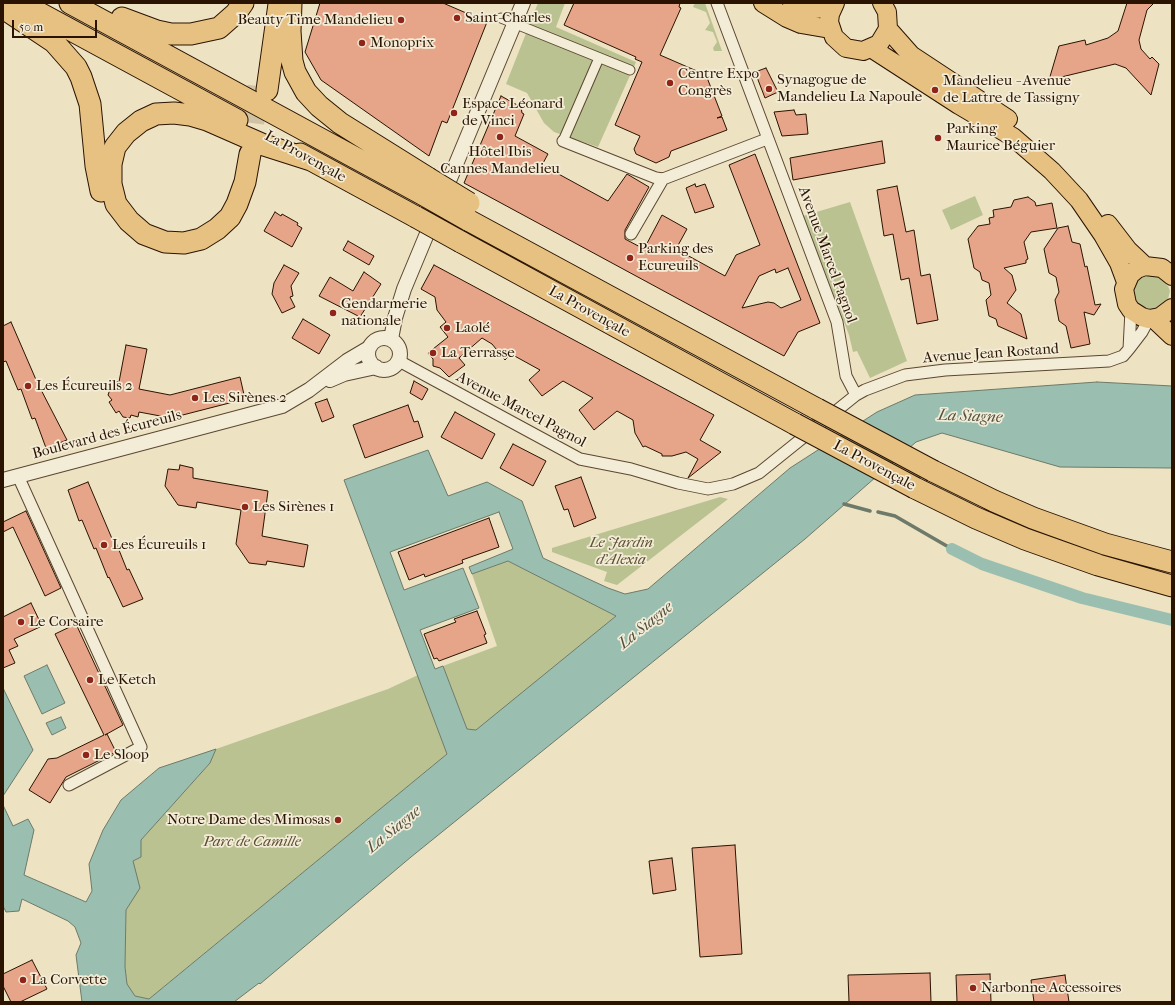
<!DOCTYPE html>
<html>
<head>
<meta charset="utf-8">
<style>
  body { margin:0 }
  #map { position:relative; width:1175px; height:1005px; overflow:hidden; background:#ede2c2; font-family:"IM FELL French Canon",serif }
  canvas { display:block }
  .frame { position:absolute; inset:0; border:4px solid #2a1301; pointer-events:none }
  .scale { position:absolute; left:12px; top:20px; width:85px; height:18px; box-sizing:border-box; border:2px solid #2a1301; border-top:0; padding-left:5px; font-size:12px; line-height:14px; white-space:nowrap; color:#2a1301; -webkit-text-stroke:3px #f3ecd7; paint-order:stroke }
</style>
</head>
<body>
<div id="map">
<canvas width="1175" height="1005"></canvas>
<div class="frame"></div>
<div class="scale">50 m</div>
</div>
<script>
const c = document.querySelector('canvas').getContext('2d');
c.lineJoin = 'round';
function fillPath(path, color) {
  c.fillStyle = color;
  c.fill(path, 'evenodd');
}
function poly(rows) {
  const path = new Path2D();
  for (const r of rows) {
    if (r.length === 3) {
      path.moveTo(r[0] + r[2], r[1]);
      path.arc(r[0], r[1], r[2], 0, 2 * Math.PI);
      continue;
    }
    path.moveTo(r[0], r[1]);
    for (let i = 2; i < r.length; i += 2) path.lineTo(r[i], r[i + 1]);
  }
  return path;
}
function trace(path, color, width, dash) {
  c.strokeStyle = color;
  c.lineWidth = width;
  c.lineCap = dash ? 'butt' : 'round';
  c.setLineDash(dash || []);
  c.stroke(path);
}
function label(font, color, halo, rows, align = 'center') {
  c.font = font + ' "IM FELL French Canon",serif';
  c.lineWidth = 3.5;
  c.setLineDash([]);
  c.textBaseline = 'middle';
  c.strokeStyle = halo;
  c.fillStyle = color;
  for (const [text, x, y, turn = 0] of rows) {
    c.save();
    c.translate(x, y);
    c.rotate((+turn || 0) * Math.PI / 180);
    c.textAlign = isNaN(turn) ? turn : align;
    if (halo) c.strokeText(text, 0, 0);
    c.fillText(text, 0, 0);
    c.restore();
  }
}
fillPath(poly([
  [538,3,565,3,556,27,636,62,598,147,554,132,544,123,527,93,506,84],
  [695,3,705,3,722,51,714,51,713,48,717,42,713,32,705,30,710,23,706,12,693,7],
  [975,196,983,215,951,230,942,210],
  [850,202,907,361,870,378,857,351,853,352,849,335,803,216],
  [1149,274,1160,277,1168,286,1170,291,1167,303,1153,312,1137,306,1132,289,1138,279],
  [720,497,728,499,617,585,604,581,607,572,552,552,552,548],
  [508,561,616,616,477,730,467,729,443,666,497,646,472,574],
  [418,675,447,754,149,999,135,996,127,985,125,967,126,910,139,888,133,861,141,857,141,840,210,763,216,749,388,689]
]), '#bbc291');
const water = poly([
  [1097,382,1172,386,1172,468,1060,467,942,433,916,442,805,539,411,857,260,984,259,983,234,1002,82,1002,76,955,81,943,75,927,68,921,22,899,19,911,6,912,3,906,3,805,13,826,28,819,34,830,24,875,86,902,92,891,89,864,103,830,121,800,159,768,216,749,210,763,141,840,141,857,133,861,140,888,126,910,125,967,127,984,135,996,149,999,447,754,344,480,428,450,448,496,487,482,522,501,543,558,608,588,625,594,648,589,790,468,877,412,915,395,1097,382],
  [499,512,513,549,469,567,472,574,508,561,616,616,476,730,467,729,443,666,435,669,420,630,479,608,463,568,404,590,390,552,499,512],
  [47,665,65,703,42,714,24,676,47,665],
  [3,688,33,750,3,796,3,688],
  [61,717,66,728,52,735,46,723,61,717]
]);
fillPath(water, '#9abeaf');
trace(water, '#6d7a69', 1);
trace(poly([
  [844,504,870,511],
  [878,512,895,516,952,549]
]), '#6d7a69', 3.5);
trace(poly([
  [952,549,982,564,1082,598,1172,620]
]), '#9abeaf', 12);
const building = poly([
  [320,3,443,3,487,22,447,123,442,121,429,156,321,80,305,52,320,3],
  [574,3,680,3,679,7,681,8,660,55,706,75,722,116,717,118,722,117,727,130,671,151,669,157,656,163,636,154,634,149,640,136,615,125,642,62,635,59,636,57,564,25,574,3],
  [1127,3,1154,3,1147,10,1139,40,1141,49,1150,59,1152,57,1159,64,1151,95,1126,68,1115,64,1049,80,1059,46,1085,40,1086,45,1108,38,1118,31,1127,3],
  [766,68,778,92,765,98,755,72,766,68],
  [501,96,521,107,522,113,524,114,515,136,548,154,542,165,608,201,627,174,649,187,625,230,625,239,644,249,662,215,687,229,676,249,725,276,736,255,760,245,729,165,755,154,820,323,798,332,784,356,464,183,501,96],
  [788,268,801,300,781,308,774,303,768,302,742,308,759,276,775,269,776,273,788,268],
  [794,110,796,115,806,114,808,134,782,136,774,112,794,110],
  [882,141,885,163,793,180,790,158,882,141],
  [695,184,696,187,705,184,714,207,695,213,686,188,695,184],
  [897,186,906,232,914,230,921,276,930,274,938,320,917,324,909,278,901,280,893,234,884,236,877,190,897,186],
  [1028,197,1035,202,1036,206,1052,203,1057,228,1031,232,1024,242,1028,259,1026,260,1026,263,1004,268,1012,275,1016,290,1007,303,1021,314,1027,339,998,326,996,319,989,316,986,300,991,295,989,283,982,280,980,272,974,268,968,239,978,226,990,224,989,218,994,217,993,210,1011,207,1014,200,1028,197],
  [275,212,281,216,282,214,298,223,297,225,302,228,292,247,264,231,275,212],
  [1068,226,1072,242,1080,244,1085,267,1087,266,1095,305,1101,304,1094,315,1084,312,1090,344,1071,348,1066,326,1059,321,1055,300,1059,292,1056,277,1049,273,1044,249,1058,228,1068,226],
  [348,241,374,256,369,265,343,250,348,241],
  [284,265,299,273,291,286,293,296,290,297,295,307,282,313,272,294,274,283,284,265],
  [434,265,714,415,700,440,721,452,688,478,698,459,686,452,672,456,662,456,662,454,645,446,643,447,635,433,633,420,617,411,594,430,579,410,593,398,563,381,542,396,529,380,540,370,511,354,505,360,492,344,482,338,459,358,465,365,449,377,440,368,433,366,433,359,428,353,448,337,440,327,446,322,437,310,435,297,421,289,434,265],
  [364,272,381,284,360,317,319,296,330,277,353,291,364,272],
  [303,319,330,335,319,354,292,338,303,319],
  [11,322,37,382,67,440,46,448,35,418,32,419,21,389,18,390,6,361,3,362,3,326,11,322],
  [126,345,147,349,139,389,170,395,240,377,245,399,171,418,139,412,138,417,131,415,130,418,123,417,119,411,116,413,109,402,112,400,108,395,113,381,119,382,126,345],
  [414,381,428,389,422,400,410,393,414,381],
  [327,399,334,417,322,422,315,403,327,399],
  [408,405,414,422,418,421,423,437,365,458,353,425,408,405],
  [455,412,495,434,482,459,441,437,455,412],
  [513,444,546,461,533,486,500,468,513,444],
  [180,465,193,468,193,478,268,491,262,536,308,545,304,567,267,561,266,565,249,563,236,544,241,510,197,502,196,508,178,505,165,486,168,469,179,470,180,465],
  [581,477,596,518,574,527,568,509,564,510,555,486,581,477],
  [88,482,113,541,115,540,127,570,129,569,143,599,123,607,109,577,108,578,96,548,94,549,82,520,79,521,68,490,88,482],
  [26,511,61,588,45,596,13,527,3,532,3,522,26,511],
  [489,518,499,547,462,560,463,563,425,577,424,574,409,580,398,552,489,518],
  [31,603,42,626,14,639,18,646,9,650,15,663,3,668,3,617,31,603],
  [477,611,486,634,484,635,487,643,439,661,437,658,434,659,424,634,456,622,454,619,477,611],
  [76,624,123,725,105,735,107,734,116,752,66,777,50,803,29,790,48,759,57,758,104,735,55,634,76,624],
  [735,845,742,954,700,957,692,848,735,845],
  [672,858,676,890,653,894,649,861,672,858],
  [32,960,47,989,20,1002,11,1002,3,986,3,974,32,960],
  [930,973,931,1002,849,1002,848,975,930,973],
  [990,974,991,1002,957,1002,956,975,990,974],
  [1065,975,1069,1002,1034,1002,1031,980,1065,975]
]);
fillPath(building, '#e6a489');
trace(building, '#2a1301', 1);
trace(poly([
  [250,154,258,86]
]), '#d0c3a5', 21, [21, 10]);
const pedestrian = poly([
  [501,18,630,70],
  [563,141,599,58]
]);
const minor = poly([
  [717,3,837,322,846,376,856,395],
  [563,141,656,178,663,179,767,139],
  [631,234,663,179],
  [1129,349,1131,310],
  [399,361,580,459,631,469,678,483,708,489,733,484,759,473,856,395,865,390,905,375,945,370,1109,361,1123,356,1129,349,1142,332,1149,319],
  [18,476,141,747,69,785]
]);
const tertiary = poly([
  [384,354,16],
  [391,339,395,318,404,289,523,3],
  [330,380,344,374,376,367],
  [3,480,282,406,309,390,347,361,369,348]
]);
const primary = poly([
  [763,3,787,18,801,24,830,29],
  [792,3,806,10,833,7],
  [835,3,830,14,829,22,834,37,846,48,863,51,879,44,888,29,887,12,882,3],
  [888,29,911,55,1008,119],
  [871,48,959,105,1013,137,1052,171,1079,200,1103,235,1119,263,1126,282],
  [1108,224,1128,250,1145,266],
  [1172,276,1162,268,1145,266,1137,269,1130,275,1124,289,1127,304,1131,310,1142,317,1149,319,1160,317,1172,308],
  [1154,319,1172,336]
]);
const motorway = poly([
  [21,3,237,120],
  [70,3,424,195],
  [291,3,290,31,292,61,295,72,306,92,319,106,340,123,428,178],
  [3,8,54,42,76,67,81,77,90,104,96,166,101,191],
  [122,18,157,31,171,34,191,34,219,28,236,13,243,3],
  [267,90,279,4],
  [250,154,245,182,237,204,230,217,217,229,201,239,184,243,165,242,144,234,129,221,116,204,111,184,111,164,115,147,126,133,141,121,156,114,174,113,190,115,207,120,264,145,311,160],
  [300,154,416,217],
  [468,220,817,409],
  [461,242,795,424],
  [933,471,994,501,1033,518,1105,544,1172,562],
  [915,488,976,518,1025,539,1098,565,1172,586]
]);
trace(pedestrian, '#5b4731', 11);
trace(minor, '#5b4731', 13);
trace(tertiary, '#5b4731', 16);
trace(primary, '#2a1301', 20);
trace(motorway, '#2a1301', 23);
trace(pedestrian, '#f3ecd7', 9);
trace(minor, '#f3ecd7', 11);
trace(tertiary, '#f3ecd7', 14);
trace(primary, '#e6c181', 18);
trace(motorway, '#e6c181', 21);
const motorwayBridge = poly([
  [428,178,469,203],
  [424,195,468,220],
  [416,217,461,242],
  [817,409,933,471],
  [795,424,915,488]
]);
trace(motorwayBridge, '#2a1301', 23, []);
trace(motorwayBridge, '#e6c181', 21);
for (const [x, y, r, color] of [
  [457,18,4,"#8f2418"],
  [401,20,4,"#8f2418"],
  [362,43,4,"#8f2418"],
  [670,83,4,"#8f2418"],
  [769,89,4,"#8f2418"],
  [935,90,4,"#8f2418"],
  [454,113,4,"#8f2418"],
  [500,137,4,"#8f2418"],
  [938,138,4,"#8f2418"],
  [630,258,4,"#8f2418"],
  [333,313,4,"#8f2418"],
  [447,328,4,"#8f2418"],
  [433,353,4,"#8f2418"],
  [28,386,4,"#8f2418"],
  [195,398,4,"#8f2418"],
  [245,507,4,"#8f2418"],
  [104,545,4,"#8f2418"],
  [21,622,4,"#8f2418"],
  [90,680,4,"#8f2418"],
  [86,755,4,"#8f2418"],
  [338,820,4,"#8f2418"],
  [23,980,4,"#8f2418"],
  [973,988,4,"#8f2418"]
]) {
  const dot = new Path2D();
  dot.arc(x, y, r, 0, 2 * Math.PI);
  c.fillStyle = color;
  c.fill(dot);
  trace(dot, '#f3ecd7', 1.5);
}
label('15px', '#2a1301', '#f3ecd7', [
  ["Saint-Charles",465,18],
  ["Beauty Time Mandelieu",393,20,"right"],
  ["Monoprix",370,43],
  ["Centre Expo",678,74],
  ["Congrès",678,91],
  ["Synagogue de",777,80],
  ["Mandelieu La Napoule",777,97],
  ["Mandelieu - Avenue",943,81],
  ["de Lattre de Tassigny",943,98],
  ["Espace Léonard",462,104],
  ["de Vinci",462,121],
  ["Parking",946,129],
  ["Maurice Béguier",946,146],
  ["Hôtel Ibis",500,152,"center"],
  ["Cannes Mandelieu",500,169,"center"],
  ["Parking des",638,249],
  ["Ecureuils",638,266],
  ["Gendarmerie",341,304],
  ["nationale",341,321],
  ["Laolé",455,328],
  ["La Terrasse",441,353],
  ["Les Écureuils 2",36,386],
  ["Les Sirènes 2",203,398],
  ["Les Sirènes 1",253,507],
  ["Les Écureuils 1",112,545],
  ["Le Corsaire",29,622],
  ["Le Ketch",98,680],
  ["Le Sloop",94,755],
  ["Notre Dame des Mimosas",330,820,"right"],
  ["La Corvette",31,980],
  ["Narbonne Accessoires",981,988]
], 'left');
label('15px', '#2a1301', '#f3ecd7', [
  ["La Provençale",305,157,29],
  ["Avenue Marcel Pagnol",827,255,70],
  ["La Provençale",589,312,29],
  ["Avenue Jean Rostand",991,354,-4],
  ["Avenue Marcel Pagnol",521,410,28],
  ["Boulevard des Écureuils",107,435,-15],
  ["La Provençale",874,466,28]
]);
label('italic 15px', '#5d5033', '#f3ecd7', [
  ["Le Jardin",621,543],
  ["d'Alexia",621,560],
  ["Parc de Camille",252,842]
]);
label('italic 16px', '#514f3e', '#f3ecd7', [
  ["La Siagne",970,417,2],
  ["La Siagne",646,626,-39],
  ["La Siagne",394,830,-39]
]);
</script>
</body>
</html>
